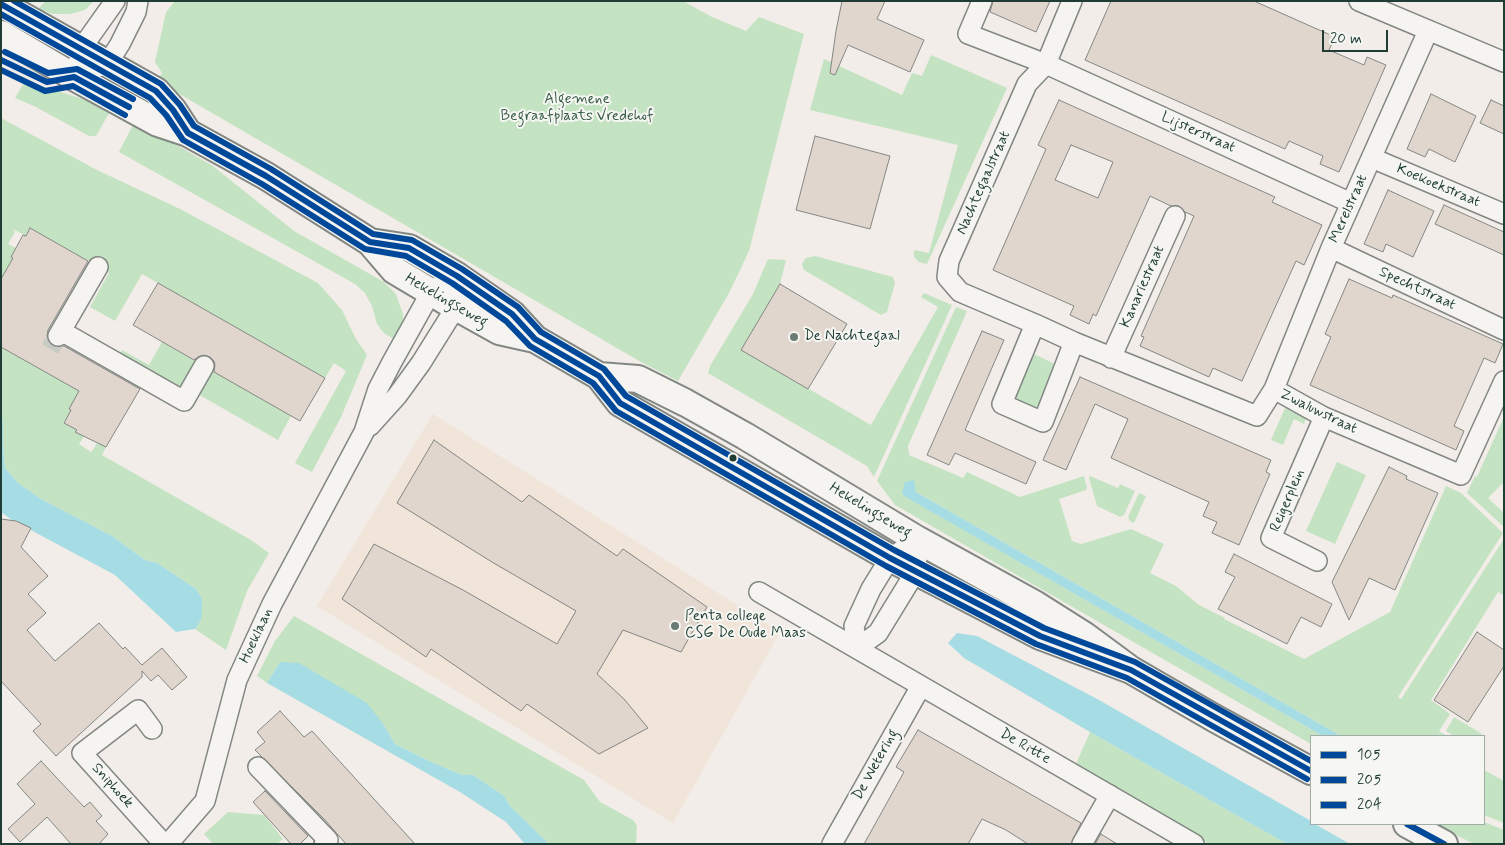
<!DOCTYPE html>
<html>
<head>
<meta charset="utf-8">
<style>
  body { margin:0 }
  #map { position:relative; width:1505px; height:845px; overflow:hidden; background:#f2ede8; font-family:Mynerve,sans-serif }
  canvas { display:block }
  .frame { position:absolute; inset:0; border:2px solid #1f3d34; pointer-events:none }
  .legend { position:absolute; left:1310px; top:735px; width:175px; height:90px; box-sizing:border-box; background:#f6f6f2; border:1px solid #a0aca6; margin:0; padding:6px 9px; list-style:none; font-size:15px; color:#1f3d34 }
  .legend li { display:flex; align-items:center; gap:10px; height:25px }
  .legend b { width:25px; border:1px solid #a0aca6 }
  .scale { position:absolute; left:1322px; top:30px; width:66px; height:22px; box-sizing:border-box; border:2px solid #1f3d34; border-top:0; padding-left:6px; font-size:15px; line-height:18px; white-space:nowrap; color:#1f3d34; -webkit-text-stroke:4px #f6f6f2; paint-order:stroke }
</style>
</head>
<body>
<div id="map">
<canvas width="1505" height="845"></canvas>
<div class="frame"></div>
<ul class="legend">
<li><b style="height:6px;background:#004899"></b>105</li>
<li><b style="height:6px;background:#004899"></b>205</li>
<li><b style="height:6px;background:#004899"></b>204</li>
</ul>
<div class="scale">20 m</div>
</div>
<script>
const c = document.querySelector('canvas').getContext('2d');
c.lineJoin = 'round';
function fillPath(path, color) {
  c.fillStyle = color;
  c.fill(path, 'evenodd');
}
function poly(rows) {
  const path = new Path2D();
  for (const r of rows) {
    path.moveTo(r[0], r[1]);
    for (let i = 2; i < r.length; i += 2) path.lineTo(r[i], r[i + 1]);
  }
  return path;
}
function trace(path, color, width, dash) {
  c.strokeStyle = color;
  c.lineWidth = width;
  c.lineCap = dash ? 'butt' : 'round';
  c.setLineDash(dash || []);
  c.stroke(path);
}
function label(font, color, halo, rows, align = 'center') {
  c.font = font + ' Mynerve,sans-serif';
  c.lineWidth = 4;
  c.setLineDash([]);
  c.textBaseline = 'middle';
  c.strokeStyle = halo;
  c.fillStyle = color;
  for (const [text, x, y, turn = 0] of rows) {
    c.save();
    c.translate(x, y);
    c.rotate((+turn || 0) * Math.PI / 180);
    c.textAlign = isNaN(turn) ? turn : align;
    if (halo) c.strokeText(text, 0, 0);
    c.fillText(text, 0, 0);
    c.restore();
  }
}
fillPath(poly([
  [433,414,780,632,673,823,317,606]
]), '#f1e4d9');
fillPath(poly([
  [46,1,94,1,85,10,70,14,53,14,38,9],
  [175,1,683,1,712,17,746,31,759,17,804,34,749,251,729,293,678,381,641,362,157,81,162,73,155,62,166,12],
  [931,55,1007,88,927,264,919,262,914,257,914,250,929,253,958,145,810,110,824,59,902,95,912,73,922,76],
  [25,81,112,108,96,136,89,136,36,107,15,98],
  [1,118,95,169,180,209,318,283,342,310,356,339,367,355,341,417,312,472,295,463,346,371,334,363,325,378,142,274,115,321,90,307,109,273,30,228,26,236,13,229,15,232,8,244,18,249,1,295],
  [135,121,213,166,294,231,384,282,396,294,403,314,403,322,395,340,384,333,377,324,372,306,365,293,355,284,119,152],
  [815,256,893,277,895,283,887,312,881,315,804,270,802,264,806,258],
  [768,259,786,260,780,284,742,350,871,425,938,307,921,297,924,293,952,305,874,477,867,466,708,373,710,366,753,294],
  [956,307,967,311,908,446,909,455,963,478,967,472,1020,497,1084,476,1087,488,1086,490,1059,499,1072,541,1081,544,1131,529,1164,544,1150,573,1176,586,1199,605,1225,618,1224,619,1304,659,1390,612,1446,486,1461,493,1503,533,1398,697,1401,699,1504,539,1504,595,1498,592,1431,700,1450,714,1439,731,1447,736,1341,736,916,492,913,480,903,495,1323,736,1311,736,1311,744,895,505,877,481],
  [162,342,200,364,183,395,117,358,122,350,149,365],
  [1,347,85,394,69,409,71,410,64,422,77,430,76,432,85,435,79,444,91,452,90,454,98,442,106,447,102,455,251,540,269,553,247,591,226,650,195,629,201,620,196,589,157,563,145,560,112,536,41,499,18,483,5,468,3,445,3,419,1,414],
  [1034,354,1057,365,1040,403,1034,409,1018,401,1016,398],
  [211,370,291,416,278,440,196,393],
  [1285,408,1306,418,1304,424,1294,419,1283,445,1271,440],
  [1504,417,1504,482,1488,498,1504,513,1504,527,1467,493,1475,476,1477,477,1480,470],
  [1337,462,1366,475,1335,544,1306,531],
  [1090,476,1118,488,1120,484,1135,491,1124,515,1120,517,1097,506,1089,478],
  [1139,493,1146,496,1134,523,1130,521,1128,517],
  [294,616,584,780,600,802,633,820,637,826,636,844,549,844,510,806,504,796,473,775,462,775,429,761,395,744,384,725,280,662,267,683,257,676,275,641],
  [1454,717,1482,734,1480,736,1454,736,1446,731],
  [1090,732,1287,844,1209,844,1076,764],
  [1484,770,1504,781,1504,823,1484,815],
  [228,812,264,815,283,839,277,844,213,844,204,834],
  [1484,822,1504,830,1504,844,1474,844,1434,824,1484,824]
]), '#c4e3c2');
fillPath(poly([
  [1,414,3,419,3,445,5,468,18,483,41,499,112,536,145,560,157,563,196,589,202,599,202,609,201,620,195,629,176,632,115,575,12,520,1,512],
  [914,480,916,492,1341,736,1323,736,904,496,902,492,905,482],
  [957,633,977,636,1099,700,1311,821,1311,824,1315,824,1350,844,1287,844,1090,732,964,658,948,643],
  [280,662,299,663,367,703,384,725,395,744,429,761,462,775,473,775,504,796,510,806,549,844,525,844,506,822,460,792,267,683]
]), '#a6dce3');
const building = poly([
  [842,1,885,1,877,19,924,40,910,72,848,45,835,75,830,73,836,31,842,1],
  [993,1,1050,1,1036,32,990,12,993,1],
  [1111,1,1254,1,1335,37,1329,50,1364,65,1367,57,1386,65,1339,172,1320,164,1323,156,1289,141,1285,149,1085,60,1111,1],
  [1431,94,1476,116,1455,162,1429,149,1425,157,1407,149,1431,94],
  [1059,100,1275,197,1272,202,1322,225,1304,265,1296,261,1242,381,1213,368,1209,377,1140,346,1144,337,1141,336,1194,216,1185,212,1179,206,1171,206,1150,196,1096,316,1093,314,1089,324,1070,315,1074,306,993,270,1046,149,1038,145,1059,100],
  [1071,145,1113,162,1098,198,1055,180,1071,145],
  [1491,100,1504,106,1504,134,1480,123,1491,100],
  [815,136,890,156,870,229,796,210,815,136],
  [1388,190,1434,211,1413,257,1386,244,1383,252,1364,244,1388,190],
  [1444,205,1504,232,1504,255,1435,224,1444,205],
  [30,228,88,261,48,330,47,336,49,342,53,346,58,347,64,346,140,389,106,447,75,432,77,430,64,423,71,410,69,409,79,391,1,347,1,279,13,258,11,257,23,235,26,236,30,228],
  [1349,279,1392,298,1393,295,1503,344,1495,363,1484,358,1454,426,1464,431,1456,450,1310,385,1331,337,1325,334,1349,279],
  [158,283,325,378,300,421,214,372,215,365,214,361,210,357,203,355,198,357,194,360,133,325,158,283],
  [780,284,847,324,808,389,741,350,780,284],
  [982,331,1004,340,965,430,1036,462,1026,484,955,453,949,465,927,455,982,331],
  [1080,377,1271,460,1266,472,1270,474,1239,545,1212,533,1217,522,1203,516,1209,502,1111,458,1128,419,1095,404,1066,470,1043,460,1080,377],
  [434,440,522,502,529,495,617,556,623,549,707,607,681,652,623,630,597,674,624,699,648,728,599,754,527,704,521,711,431,649,426,657,342,599,374,544,463,590,557,644,576,611,492,562,397,503,434,440],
  [1389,467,1407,476,1406,479,1438,493,1395,590,1369,578,1349,620,1332,582,1389,467],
  [1,519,16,521,31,528,21,547,48,576,28,594,46,613,27,630,55,661,99,623,123,649,125,647,142,665,162,648,187,677,172,690,158,675,151,681,142,671,142,677,56,756,33,731,41,724,1,681,1,519],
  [1234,554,1332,604,1321,627,1301,617,1287,644,1218,609,1235,577,1225,572,1234,554],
  [1477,632,1504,650,1504,666,1468,722,1434,700,1477,632],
  [280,711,304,737,312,731,415,844,346,844,325,820,255,750,265,742,257,732,280,711],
  [918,730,1081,823,1071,844,1028,844,1006,830,982,819,968,844,864,844,904,772,896,767,918,730],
  [41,761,84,807,90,802,102,816,96,821,108,834,99,844,71,844,47,817,20,842,8,829,35,804,17,784,41,761],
  [265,791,308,836,300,844,291,844,253,802,265,791],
  [1101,834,1117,844,1095,844,1101,834]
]);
fillPath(building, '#e0d6ce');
trace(building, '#838783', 1);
trace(poly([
  [50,349,58,336]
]), '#c8cac4', 19, [19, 9]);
const street = poly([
  [982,1,968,34,1046,64,1351,203],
  [1359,1,1504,62],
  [79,59,81,49,115,1],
  [74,77,108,63,120,44,136,12,138,1],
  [1372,158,1504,214],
  [1331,248,1504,330],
  [1035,324,1002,404,1043,422,1074,342,1035,324,960,292,947,277,949,261,1027,84,1046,64,1072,1],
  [61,331,184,401,204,366],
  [58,336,98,267],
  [1074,342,1257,416,1274,389,1324,417,1461,475,1504,381],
  [1111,358,1175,216],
  [1274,389,1331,248,1428,31],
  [370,426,397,396,421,363,456,307,457,294],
  [918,540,916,571,878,633,857,648,854,626,871,589,890,558,918,540],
  [1317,561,1271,538,1324,417],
  [759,592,1194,844],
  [152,729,138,710,82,753,164,844],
  [258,767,328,840,324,844],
  [168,844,205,801,237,680,272,604,364,432,378,389,392,362,431,292,441,285],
  [832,844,921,686],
  [1082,844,1110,795]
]);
const secondary = poly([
  [1,4,156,91,173,110,188,133],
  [1,34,74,77,158,123,188,133,266,176,370,242,394,270,456,307,499,331,535,339],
  [370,242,409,248,457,276,512,314,535,339,599,376,620,403,890,558,1040,636,1131,670],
  [599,376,638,379,686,403,745,436,918,540,1036,605,1085,636,1131,670,1214,718,1311,771],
  [1407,824,1444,844]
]);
trace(street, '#838783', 22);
trace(secondary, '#838783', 30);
trace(street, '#f5f4f1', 19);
trace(secondary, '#f5f4f1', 26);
trace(poly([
  [1,4,156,91,173,110,188,133,266,176,370,242,409,248,457,276,512,314,535,339,599,376,620,403,890,558,1040,636,1131,670,1311,771],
  [1,60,47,82,74,77,129,107],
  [1407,824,1444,844]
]), '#004899', 6);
trace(poly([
  [1,14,150,98,166,115,183,140,262,184,365,249,406,256,452,283,506,321,530,346,593,383,616,411,886,566,1036,644,1127,678,1307,779],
  [1,70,45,91,73,86,125,115]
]), '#004899', 6);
trace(poly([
  [14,1,161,84,180,105,194,126,271,169,373,234,412,240,462,269,518,307,541,332,604,369,626,396,894,550,1044,628,1135,662,1311,761],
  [5,52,48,73,77,69,133,99]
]), '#004899', 6);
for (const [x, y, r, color] of [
  [794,337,5,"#697b73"],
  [733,458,4.5,"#1f3d34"],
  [675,626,5,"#697b73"]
]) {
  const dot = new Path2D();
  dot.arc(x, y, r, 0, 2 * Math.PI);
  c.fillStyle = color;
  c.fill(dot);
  trace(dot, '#f6f6f2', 2);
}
label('15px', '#385c4a', '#f6f6f2', [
  ["Algemene",577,100],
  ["Begraafplaats Vredehof",577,117]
]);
label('15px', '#1f3d34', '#f6f6f2', [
  ["Lijsterstraat",1198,133,24],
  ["Nachtegaalstraat",984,183,-66],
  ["Koekoekstraat",1438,186,23],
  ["Merelstraat",1349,209,-66],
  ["Kanariestraat",1143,287,-66],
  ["Spechtstraat",1417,289,25],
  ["Hekelingseweg",446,301,30],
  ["Zwaluwstraat",1318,412,26],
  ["Reigerplein",1288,501,-67],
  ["Hekelingseweg",870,511,31],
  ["Hoeklaan",257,636,-65],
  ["De Ritte",1025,747,30],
  ["De Wetering",876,765,-61],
  ["Sniphoek",112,786,48]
]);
label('15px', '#1f3d34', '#f6f6f2', [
  ["De Nachtegaal",804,337],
  ["Penta college",685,617],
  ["CSG De Oude Maas",685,634]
], 'left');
</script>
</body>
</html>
